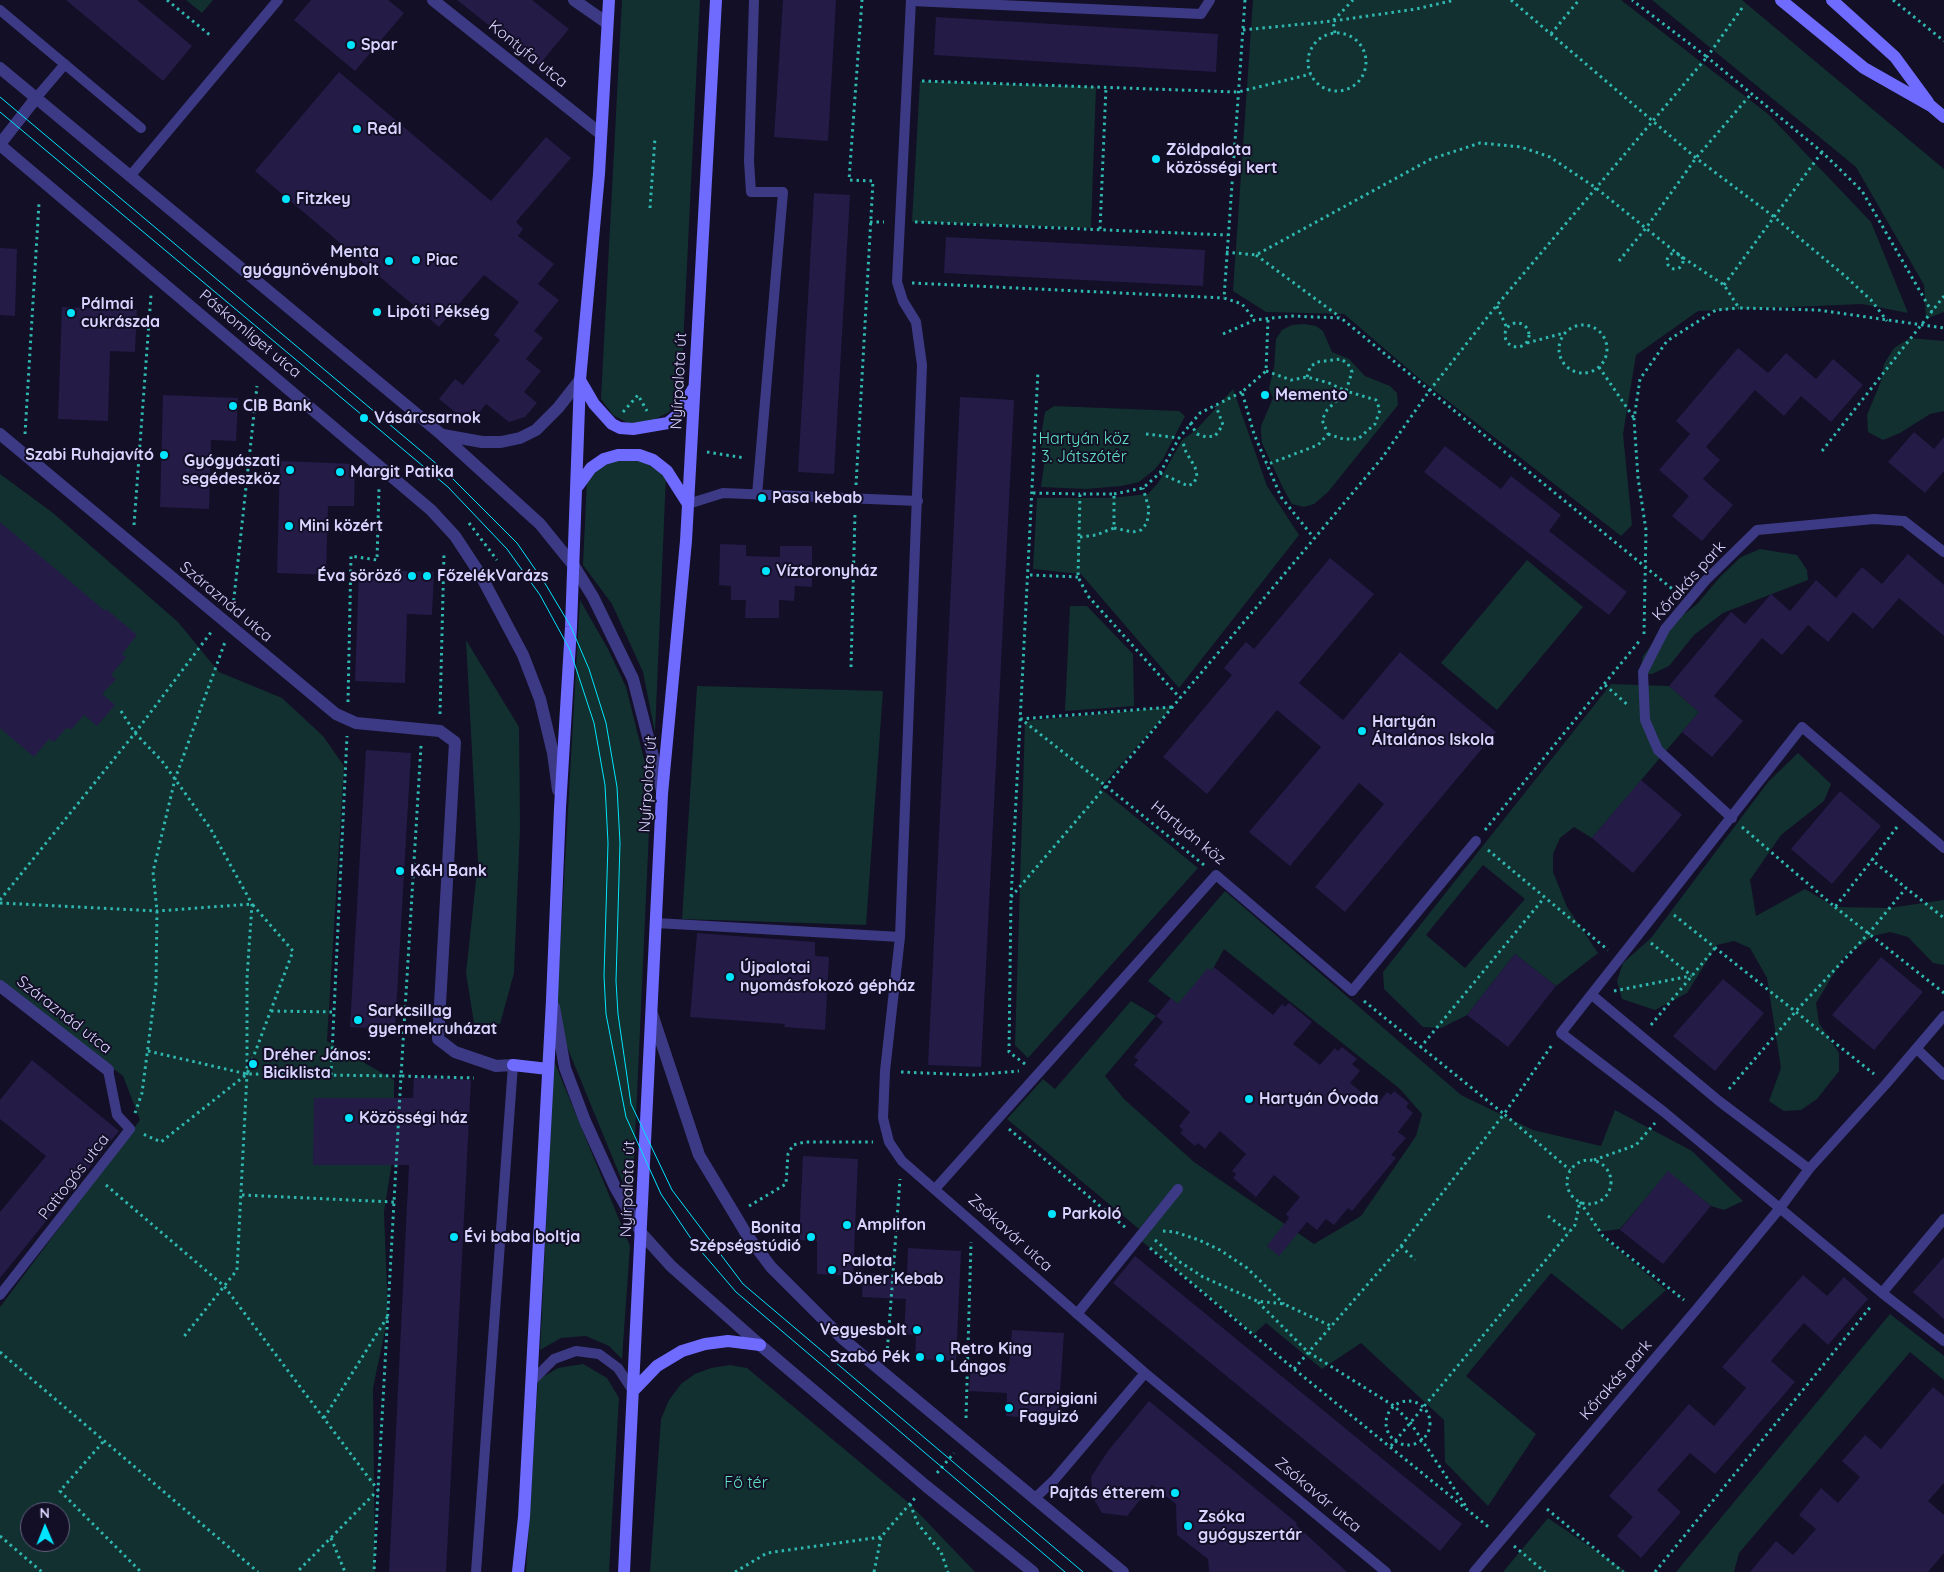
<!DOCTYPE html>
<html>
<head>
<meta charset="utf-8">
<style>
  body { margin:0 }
  #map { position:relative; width:1944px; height:1572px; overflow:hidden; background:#130f26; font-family:Quicksand,sans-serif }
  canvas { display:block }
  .north { position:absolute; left:20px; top:1502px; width:50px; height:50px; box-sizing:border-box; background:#130f26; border:1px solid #625e7d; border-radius:50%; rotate:359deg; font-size:14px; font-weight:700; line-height:20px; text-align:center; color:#d9d4ff }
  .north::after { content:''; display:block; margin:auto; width:18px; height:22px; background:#00e5ff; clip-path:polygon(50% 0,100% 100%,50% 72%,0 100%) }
</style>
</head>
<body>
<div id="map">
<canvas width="1944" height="1572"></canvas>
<div class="north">N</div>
</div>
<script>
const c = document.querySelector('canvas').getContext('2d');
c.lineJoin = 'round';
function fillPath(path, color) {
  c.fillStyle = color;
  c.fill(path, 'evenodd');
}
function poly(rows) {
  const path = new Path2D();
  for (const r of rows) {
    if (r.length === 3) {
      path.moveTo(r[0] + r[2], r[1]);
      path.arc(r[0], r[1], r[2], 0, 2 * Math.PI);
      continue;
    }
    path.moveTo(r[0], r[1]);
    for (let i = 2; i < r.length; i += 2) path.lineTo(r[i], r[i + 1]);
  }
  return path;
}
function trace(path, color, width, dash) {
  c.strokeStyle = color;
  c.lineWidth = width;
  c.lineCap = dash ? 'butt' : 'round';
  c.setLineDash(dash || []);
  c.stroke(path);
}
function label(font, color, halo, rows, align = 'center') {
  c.font = font + ' Quicksand,sans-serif';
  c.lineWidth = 4;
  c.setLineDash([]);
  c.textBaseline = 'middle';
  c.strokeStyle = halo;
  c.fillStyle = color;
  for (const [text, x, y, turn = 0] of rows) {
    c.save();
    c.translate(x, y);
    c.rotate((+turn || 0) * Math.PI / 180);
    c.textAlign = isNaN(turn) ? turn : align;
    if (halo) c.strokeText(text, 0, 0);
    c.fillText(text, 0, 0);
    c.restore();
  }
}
fillPath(poly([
  [186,0,213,0,202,13],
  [622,0,700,0,681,387,669,412,646,424,628,423,613,415,601,399],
  [1253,0,1621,0,1768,114,1871,222,1908,313,1862,304,1698,311,1636,355,1623,434,1632,525,1621,536,1421,380,1344,314,1266,312,1233,291],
  [1652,0,1742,0,1944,169,1944,312,1926,319,1924,285,1856,167],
  [920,81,1096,87,1091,228,912,222],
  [1304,324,1316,326,1323,331,1332,352,1349,359,1365,376,1390,386,1397,393,1398,405,1328,492,1314,504,1304,507,1292,504,1283,488,1262,443,1261,433,1261,426,1273,398,1269,388,1274,368,1276,339,1282,330,1292,325],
  [1910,338,1944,341,1944,411,1930,414,1900,433,1883,440,1868,432,1867,415,1881,381,1884,364,1894,348],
  [1233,389,1267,486,1299,535,1179,688,1081,574,1033,569,1037,498,1111,498,1148,494,1158,483,1182,440,1196,430],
  [1054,406,1179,411,1185,416,1163,459,1155,469,1139,482,1121,486,1086,489,1041,487,1044,465,1040,443,1045,412],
  [618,459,638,459,666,475,655,733,643,672,612,604,583,565,587,479,592,472],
  [0,474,53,513,178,622,219,672,282,698,323,736,344,766,327,1041,394,1080,394,1149,384,1212,388,1316,373,1388,375,1572,0,1572,0,1307,140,1120,123,1076,0,983],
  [30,1512,60,1512,60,1542,30,1542],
  [1760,549,1797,555,1807,570,1808,580,1723,613,1694,635,1669,666,1652,674,1643,674,1641,666,1643,656,1660,634,1698,603,1720,577,1741,557],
  [1527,560,1583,607,1497,710,1441,663],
  [580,600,608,649,626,687,651,787,632,1205,556,1020],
  [1070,606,1087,606,1133,654,1134,706,1065,711],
  [466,640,519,727,520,828,514,973,500,1024,474,1023,466,973,478,862],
  [1611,684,1669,686,1699,712,1592,838,1574,827,1560,838,1553,854,1553,872,1567,907,1598,953,1556,986,1515,954,1467,1015,1441,1028,1423,1027,1384,989,1383,972],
  [1483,865,1525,899,1465,968,1426,935],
  [697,686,883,691,866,925,682,919],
  [1172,707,1100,788,1198,868,1028,1058,1015,1045,1025,721],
  [1798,753,1831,784,1824,801,1781,835,1750,880,1756,916,1805,889,1835,907,1889,908,1944,900,1944,965,1933,963,1908,937,1890,932,1873,936,1844,957,1816,1003,1819,1023,1839,1053,1839,1071,1817,1099,1801,1110,1784,1111,1769,1101,1781,1068,1767,978,1750,948,1734,941,1717,945,1687,993,1655,1010,1622,999,1617,981,1623,963,1651,938,1768,782],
  [1225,891,1461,1095,1533,1130,1601,1146,1615,1110,1692,1151,1743,1201,1724,1210,1711,1206,1668,1172,1620,1229,1597,1232,1666,1290,1622,1330,1551,1273,1466,1376,1536,1434,1488,1506,1445,1462,1444,1420,1361,1343,1322,1369,1266,1323,1254,1334,1138,1238,1173,1196,1166,1196,1139,1229,1007,1119,1043,1079,1055,1089,1131,1001,1156,1016,1105,1076,1124,1099,1194,1162,1314,1244,1361,1216,1416,1136,1422,1114,1400,1089,1224,949,1214,967,1211,971,1208,969,1182,1007,1148,981],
  [554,1061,630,1246,622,1359,609,1346,586,1336,561,1338,540,1350],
  [1890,1314,1944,1356,1944,1380,1910,1352,1739,1553,1734,1572,1676,1572],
  [583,1364,607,1378,619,1398,609,1572,526,1572,538,1380,558,1368],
  [730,1365,747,1368,910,1504,975,1572,650,1572,661,1419,669,1400,681,1384,695,1374,711,1368],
  [1548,1518,1627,1572,1503,1572]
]), '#12302f');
fillPath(poly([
  [66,0,137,0,192,46,163,81],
  [311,0,388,0,404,13,355,71,294,20],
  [457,0,532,0,569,29,539,65],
  [783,0,836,0,828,141,774,137],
  [936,17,1218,34,1216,72,934,55],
  [339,72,491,201,546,137,571,158,516,222,523,229,518,236,554,264,538,284,559,300,534,331,543,338,526,359,541,371,524,392,537,403,525,417,509,422,486,404,470,424,439,399,455,379,463,385,500,340,494,335,519,302,484,275,439,327,255,171],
  [814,193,850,195,834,474,798,472],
  [946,237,1205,250,1203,286,944,273],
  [0,248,17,249,15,316,0,315],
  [62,307,137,310,135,352,110,351,108,421,58,419],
  [1738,348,1768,373,1786,353,1816,379,1833,359,1863,385,1831,422,1801,396,1784,416,1755,390,1706,447,1720,460,1703,479,1733,505,1702,541,1672,516,1689,496,1659,470,1690,434,1676,421],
  [163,395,238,398,236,441,211,440,209,509,160,507],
  [960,397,1014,400,981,1067,928,1065],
  [1914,432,1934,449,1944,437,1944,471,1925,493,1888,462],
  [1445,446,1501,489,1511,476,1561,515,1549,531,1627,592,1609,615,1424,472],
  [280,461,355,464,354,506,328,506,326,575,277,573],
  [0,522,105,611,106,609,137,635,122,654,126,657,111,675,116,679,102,694,115,705,97,726,84,715,71,730,67,727,54,742,49,739,34,757,0,728],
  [720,544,746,545,746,556,780,557,780,546,812,546,812,587,795,586,794,601,779,600,779,618,745,618,746,600,731,600,731,586,719,585],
  [1908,554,1944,585,1944,636,1899,598,1873,629,1853,612,1828,642,1808,625,1782,655,1762,638,1714,696,1743,721,1712,757,1682,732,1699,712,1669,686,1731,612,1745,624,1771,594,1790,611,1816,580,1836,598,1862,567,1882,584],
  [1330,558,1374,594,1299,683,1343,720,1400,652,1496,732,1345,912,1315,887,1384,804,1359,783,1290,866,1249,832,1321,747,1277,710,1207,794,1163,757,1232,675,1224,668,1246,642,1254,649],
  [359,570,434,572,432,615,407,614,405,683,355,681],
  [366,750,411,753,395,1029,350,1027],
  [1641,780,1682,815,1633,873,1592,838],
  [1840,791,1881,826,1832,884,1791,849],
  [697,933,815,942,815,956,829,957,825,1030,784,1027,785,1024,690,1017],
  [1515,954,1556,986,1508,1047,1467,1015],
  [1881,957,1923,992,1874,1050,1832,1015],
  [1214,967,1273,1015,1282,1004,1285,1007,1289,1003,1312,1022,1293,1044,1320,1065,1335,1048,1338,1051,1342,1047,1357,1059,1352,1064,1360,1071,1350,1083,1377,1105,1387,1092,1391,1095,1394,1091,1409,1103,1406,1107,1413,1113,1398,1132,1406,1138,1391,1155,1396,1158,1352,1211,1348,1208,1334,1225,1326,1219,1317,1230,1307,1222,1279,1256,1267,1246,1289,1218,1286,1214,1300,1197,1274,1175,1256,1197,1233,1178,1236,1174,1232,1171,1246,1154,1220,1131,1205,1149,1198,1143,1195,1146,1180,1133,1183,1130,1179,1126,1190,1112,1134,1065,1138,1060,1134,1057,1163,1022,1156,1016,1171,998,1178,1004,1208,968,1211,971],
  [1723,979,1764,1013,1715,1071,1673,1036],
  [32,1060,119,1131,0,1278,0,1212,46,1156,0,1119,0,1100],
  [414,1077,471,1080,446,1572,389,1572,409,1165,313,1165,314,1098,413,1098],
  [803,1156,858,1159,853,1276,817,1274,817,1241,799,1240],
  [1668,1171,1711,1206,1663,1264,1620,1230],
  [908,1248,961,1251,956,1361,915,1359,916,1335,904,1334,906,1299,862,1297,863,1273,907,1274],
  [1135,1256,1462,1524,1440,1551,1113,1283],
  [1944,1257,1944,1319,1913,1292],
  [1803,1275,1827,1296,1844,1277,1868,1299,1828,1345,1804,1323,1787,1342,1771,1361,1795,1382,1715,1474,1690,1453,1674,1471,1657,1490,1681,1512,1641,1558,1617,1536,1633,1517,1609,1496,1689,1404,1714,1426,1746,1388,1722,1367],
  [1012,1330,1064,1333,1058,1420,1006,1416,1007,1393,969,1391,971,1365,1009,1366],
  [1933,1387,1944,1396,1944,1483,1928,1501,1944,1515,1944,1553,1928,1572,1750,1572,1776,1541,1793,1555,1816,1529,1799,1515,1821,1488,1838,1503,1860,1477,1842,1461,1865,1435,1881,1449],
  [1149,1401,1297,1523,1296,1525,1347,1572,1209,1572,1208,1559,1177,1535,1176,1504,1152,1485,1127,1516,1102,1513,1093,1498,1091,1477,1108,1451]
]), '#241b47');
trace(poly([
  [167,0,211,36],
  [1245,0,1224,298,1242,304,1255,320],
  [1511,0,1696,158,1773,216,1845,276,1871,300,1887,321],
  [1893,0,1944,41],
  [1742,8,1707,57,1822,152,1862,191,1932,312],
  [1243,30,1333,21,1416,9,1455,0],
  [1335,33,1333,21,1353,0],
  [1337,62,29],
  [1551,34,1579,0],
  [922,81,1238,92,1311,74],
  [650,208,655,138],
  [870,222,884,222],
  [915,222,1227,235],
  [1100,229,1106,87],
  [1226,252,1256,255,1431,159,1480,143,1521,147,1550,157,1596,188,1679,255,1724,285,1739,308,1818,310,1944,328],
  [1675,261,8],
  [1256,255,1340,317],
  [1619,261,1646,228,1696,158,1752,93],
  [912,283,1224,298],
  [1724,285,1822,152],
  [1497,306,1507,328],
  [1268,320,1266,371,1242,392,1254,434,1281,497,1314,538],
  [1517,335,12],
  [1583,349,24],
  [1223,334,1255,320,1291,316,1341,318,1676,592],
  [1527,343,1564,333],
  [1599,367,1634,418],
  [1266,371,1291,380,1307,377,1329,383,1346,391,1327,410,1322,420,1328,434,1318,445,1266,465],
  [1307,377,1310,367,1317,362,1341,359,1348,364,1352,372,1346,391,1376,400,1380,410,1375,424,1358,439,1343,439,1328,434],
  [623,412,638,395,647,411],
  [1190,423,1197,434,1206,437,1215,436,1223,425,1216,406],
  [25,434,39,203],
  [1146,434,1179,438],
  [1822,451,1944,296],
  [707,452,745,458],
  [1160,473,1188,486,1194,483,1197,476,1195,467,1186,452,1182,440],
  [856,485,873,181,849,180,862,0],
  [1033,493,1080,494],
  [1114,494,1143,488,1160,473,1179,438,1200,413,1242,392],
  [469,523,497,560],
  [134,525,151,295],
  [1114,528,1133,532,1141,530,1147,523,1149,509,1143,488],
  [1080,537,1096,535,1114,528,1114,494,1080,494,1078,577,1088,596,1180,698],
  [1030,575,1078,577],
  [233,607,257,386],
  [1644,634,1646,530,1638,478,1634,419,1640,379,1667,341,1716,310,1739,308],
  [851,667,855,513],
  [1605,685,1629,706],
  [348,702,351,556,377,560,379,488],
  [121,711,135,733,162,761,210,828,252,904,247,978,247,1074,237,1270,182,1339],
  [440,714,444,553],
  [421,746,401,1076,474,1078],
  [1742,827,1835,907,1872,860],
  [1897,827,1872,860,1906,888],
  [1485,830,1641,639],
  [1488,850,1608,950],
  [1204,865,1106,786,1382,458,1430,390,1497,305,1707,57,1632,0],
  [1011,897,1106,786,1021,719,1172,707],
  [0,900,135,733,212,631],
  [0,903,157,911,252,904,293,951,247,1074,161,1142,143,1134],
  [1835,907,1944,993],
  [1674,915,1874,1074],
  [1651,943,1692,976],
  [1614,991,1691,976],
  [1364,1001,1504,1114,1552,1045],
  [271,1011,334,1012],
  [1651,1025,1715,948],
  [1420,1048,1544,898],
  [148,1051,247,1074,401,1076,378,1490,297,1572],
  [1025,1064,1009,1052,1011,898,1038,371],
  [901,1072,973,1075,1019,1071],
  [331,1075,347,736],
  [1729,1089,1796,1011,1869,933,1906,888,1944,918],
  [135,1113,142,1093,156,985,157,911,153,872,175,779,225,642],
  [1009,1129,1126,1228],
  [1594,1160,1636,1145,1655,1123],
  [1589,1182,22],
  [106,1185,224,1286,378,1490,374,1572],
  [242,1195,394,1202],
  [1580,1202,1603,1236,1684,1300],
  [749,1206,786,1184,788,1154,793,1145,805,1142,873,1142],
  [1548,1216,1569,1232],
  [1163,1231,1175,1232,1199,1240,1220,1250,1247,1268,1284,1304],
  [1155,1240,1180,1262,1203,1277,1257,1301,1284,1304,1331,1326],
  [1401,1246,1415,1260],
  [1150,1248,1294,1369,1491,1529],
  [1258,1302,1308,1352,1394,1406,1410,1422,1467,1508],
  [0,1352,258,1572],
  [887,1355,900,1179],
  [1294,1369,1401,1246,1504,1114,1570,1170],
  [1408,1423,22],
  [324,1418,388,1316],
  [966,1418,971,1242],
  [103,1442,60,1491,141,1572],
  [1391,1446,1575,1225,1580,1201],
  [937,1473,954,1453],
  [910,1504,918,1524,941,1552,948,1572],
  [1547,1509,1623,1572],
  [0,1536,42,1572],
  [331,1538,345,1572],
  [1514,1546,1545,1572],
  [735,1572,767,1553,881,1537],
  [874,1572,881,1537,915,1498],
  [1655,1572,1872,1305]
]), '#2fb8b0', 3, [2.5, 4]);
trace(poly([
  [754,0,749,161,751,192,783,192,757,495],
  [911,0,897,282,903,301,916,322,922,365,900,937,885,1071,883,1118,889,1142,902,1161,1145,1373,1386,1572],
  [911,1,1201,14,1210,0],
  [0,10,141,128],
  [36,98,65,64],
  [131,175,278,0],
  [688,504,723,493,918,501],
  [1732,818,1658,750,1645,720,1643,672,1665,629,1705,581,1757,530,1874,519,1904,521,1944,552],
  [1944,848,1802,727,1561,1033,1664,1112,1882,1293,1944,1341],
  [656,923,900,937],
  [1592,995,1719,1101,1809,1169],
  [1917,1049,1944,1075],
  [935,1189,1216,875,1352,991,1476,841],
  [1882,1293,1944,1219],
  [0,1295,130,1129,117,1115,108,1070],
  [1077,1314,1178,1189],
  [531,1382,554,1359,576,1351,599,1354,618,1368,633,1391],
  [1035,1498,1055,1479,1145,1373],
  [476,1572,513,1065],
  [1474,1572,1696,1310,1780,1208,1809,1169,1886,1084,1944,1016]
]), '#3d3a85', 10);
trace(poly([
  [433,0,601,134]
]), '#3d3a85', 12);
trace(poly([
  [574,0,607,23],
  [0,434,336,714,356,723,440,731,455,742,438,1039,455,1052,496,1066,513,1065],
  [0,986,108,1070]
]), '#3d3a85', 12);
trace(poly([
  [0,68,442,435,540,524,574,566,593,597,633,679,662,791],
  [0,144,36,98],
  [0,145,431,510,455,536,480,574,523,655,540,699,553,753,558,790],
  [443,435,482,442,501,442,520,438,536,430,558,408,580,380],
  [554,1007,565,1068,585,1121,615,1187,642,1234,671,1266,760,1345,926,1486,1033,1572],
  [652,1014,699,1155,747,1235,771,1267,843,1339,1123,1572]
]), '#3d3a85', 12);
trace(poly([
  [1781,0,1864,68,1931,106,1944,117],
  [1832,0,1895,57,1928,102],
  [580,380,594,404,612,424,620,428,633,429,668,423,679,414,693,389],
  [578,486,591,468,604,459,618,455,639,455,653,460,667,471,688,504],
  [513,1065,548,1069],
  [633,1391,657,1366,682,1351,705,1344,728,1341,760,1345],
  [518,1572,524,1517,552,1000,560,808,571,627,580,380,599,174,609,0],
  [624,1572,662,794,686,541,716,0]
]), '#6f6bff', 12);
trace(poly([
  [0,97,445,471,517,543,546,585,571,627,589,669,606,723,617,787,620,843,616,981,618,1014,631,1104,672,1190,743,1284,1083,1572],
  [0,112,448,487,507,549,540,595,570,650,594,723,605,785,608,843,604,976,606,1014,626,1117,661,1194,694,1243,736,1292,1065,1572]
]), '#00e5ff', 1);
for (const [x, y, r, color] of [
  [351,45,5,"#00e5ff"],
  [357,129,5,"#00e5ff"],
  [1156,159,5,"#00e5ff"],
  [286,199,5,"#00e5ff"],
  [416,260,5,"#00e5ff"],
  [389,261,5,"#00e5ff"],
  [377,312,5,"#00e5ff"],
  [71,313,5,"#00e5ff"],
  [1265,395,5,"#00e5ff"],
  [233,406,5,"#00e5ff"],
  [364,418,5,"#00e5ff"],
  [164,455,5,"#00e5ff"],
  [290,470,5,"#00e5ff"],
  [340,472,5,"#00e5ff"],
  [762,498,5,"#00e5ff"],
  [289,526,5,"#00e5ff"],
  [766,571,5,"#00e5ff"],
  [412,576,5,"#00e5ff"],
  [427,576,5,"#00e5ff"],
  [1362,731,5,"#00e5ff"],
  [400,871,5,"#00e5ff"],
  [730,977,5,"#00e5ff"],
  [358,1020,5,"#00e5ff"],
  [253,1064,5,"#00e5ff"],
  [1249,1099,5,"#00e5ff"],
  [349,1118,5,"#00e5ff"],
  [1052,1214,5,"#00e5ff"],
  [847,1225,5,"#00e5ff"],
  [454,1237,5,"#00e5ff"],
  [811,1237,5,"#00e5ff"],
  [832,1270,5,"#00e5ff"],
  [917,1330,5,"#00e5ff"],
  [920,1357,5,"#00e5ff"],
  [940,1358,5,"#00e5ff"],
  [1009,1408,5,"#00e5ff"],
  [1175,1493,5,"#00e5ff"],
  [1188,1526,5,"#00e5ff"]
]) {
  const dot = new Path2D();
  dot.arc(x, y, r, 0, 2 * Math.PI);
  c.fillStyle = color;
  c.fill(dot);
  trace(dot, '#130f26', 2);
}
label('bold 16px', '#d9d4ff', '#130f26', [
  ["Spar",361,45],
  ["Reál",367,129],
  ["Zöldpalota",1166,150],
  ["közösségi kert",1166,168],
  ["Fitzkey",296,199],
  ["Menta",379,252,"right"],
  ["gyógynövénybolt",379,270,"right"],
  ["Piac",426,260],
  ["Pálmai",81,304],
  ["cukrászda",81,322],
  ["Lipóti Pékség",387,312],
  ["Memento",1275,395],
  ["CIB Bank",243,406],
  ["Vásárcsarnok",374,418],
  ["Szabi Ruhajavító",154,455,"right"],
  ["Gyógyászati",280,461,"right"],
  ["segédeszköz",280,479,"right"],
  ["Margit Patika",350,472],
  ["Pasa kebab",772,498],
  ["Mini közért",299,526],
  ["Víztoronyház",776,571],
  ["Éva söröző",402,576,"right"],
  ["FőzelékVarázs",437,576],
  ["Hartyán",1372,722],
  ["Általános Iskola",1372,740],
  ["K&H Bank",410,871],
  ["Újpalotai",740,968],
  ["nyomásfokozó gépház",740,986],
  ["Sarkcsillag",368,1011],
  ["gyermekruházat",368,1029],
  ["Dréher János:",263,1055],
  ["Biciklista",263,1073],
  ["Hartyán Óvoda",1259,1099],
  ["Közösségi ház",359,1118],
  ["Parkoló",1062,1214],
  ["Amplifon",857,1225],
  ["Bonita",801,1228,"right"],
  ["Szépségstúdió",801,1246,"right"],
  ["Évi baba boltja",464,1237],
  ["Palota",842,1261],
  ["Döner Kebab",842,1279],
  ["Vegyesbolt",907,1330,"right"],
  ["Retro King",950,1349],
  ["Lángos",950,1367],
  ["Szabó Pék",910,1357,"right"],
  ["Carpigiani",1019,1399],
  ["Fagyizó",1019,1417],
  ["Pajtás étterem",1165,1493,"right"],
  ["Zsóka",1198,1517],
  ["gyógyszertár",1198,1535]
], 'left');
label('16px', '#d9d4ff', '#130f26', [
  ["Kontyfa utca",528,54,39],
  ["Páskomliget utca",250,334,40],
  ["Nyírpalota út",679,381,-87],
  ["Kőrakás park",1689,581,-48],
  ["Száraznád utca",226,602,40],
  ["Nyírpalota út",648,784,-86],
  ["Hartyán köz",1188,833,39],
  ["Száraznád utca",64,1015,38],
  ["Pattogós utca",74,1177,-52],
  ["Nyírpalota út",628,1189,-88],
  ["Zsókavár utca",1010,1233,42],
  ["Kőrakás park",1616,1380,-49],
  ["Zsókavár utca",1318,1495,40]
]);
label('16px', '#5fe0c0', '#130f26', [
  ["Hartyán köz",1084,439],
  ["3. Játszótér",1084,457],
  ["Fő tér",746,1483]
]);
</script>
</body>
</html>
